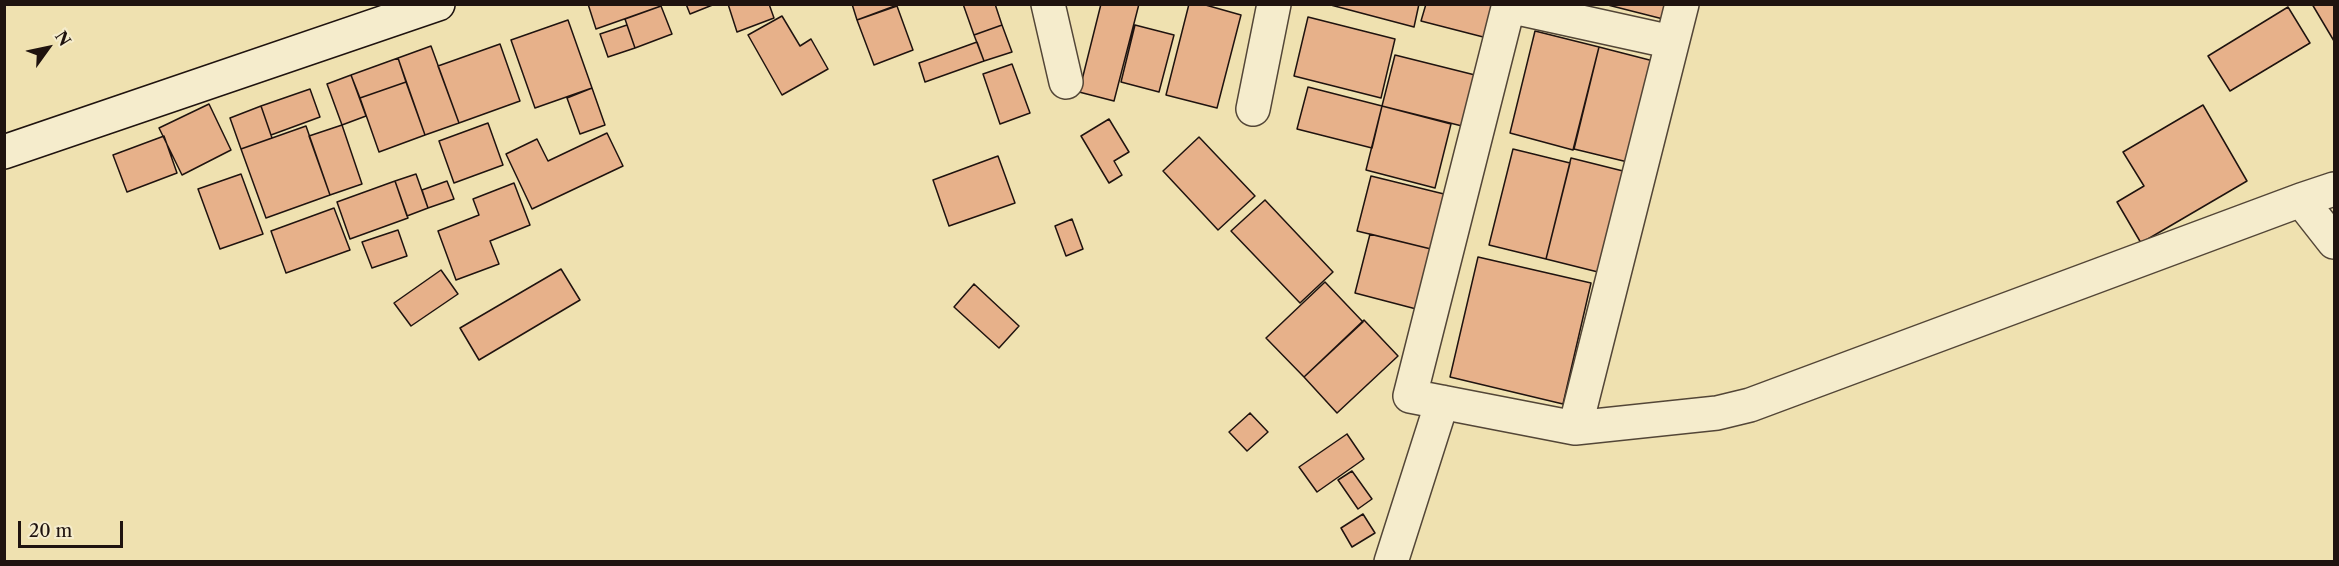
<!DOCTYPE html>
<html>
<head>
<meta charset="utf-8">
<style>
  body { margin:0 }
  #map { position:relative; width:2339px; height:566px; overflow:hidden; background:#efe1b0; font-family:"Libre Caslon Text",serif }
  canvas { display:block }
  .frame { position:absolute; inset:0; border:6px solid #1f130f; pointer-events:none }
  .north { position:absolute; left:18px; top:18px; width:60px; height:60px; -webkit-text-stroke:4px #f5eccc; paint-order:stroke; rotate:57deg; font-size:16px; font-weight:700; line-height:24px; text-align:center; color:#1f130f }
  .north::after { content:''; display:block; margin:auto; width:21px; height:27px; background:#1f130f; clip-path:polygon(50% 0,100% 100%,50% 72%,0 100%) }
  .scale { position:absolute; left:18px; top:521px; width:105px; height:27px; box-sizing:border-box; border:3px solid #1f130f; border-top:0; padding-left:8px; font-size:18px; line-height:21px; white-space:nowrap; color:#1f130f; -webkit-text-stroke:4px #f5eccc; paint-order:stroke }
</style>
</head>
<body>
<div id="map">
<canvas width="2339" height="566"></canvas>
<div class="frame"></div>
<div class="north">N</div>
<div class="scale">20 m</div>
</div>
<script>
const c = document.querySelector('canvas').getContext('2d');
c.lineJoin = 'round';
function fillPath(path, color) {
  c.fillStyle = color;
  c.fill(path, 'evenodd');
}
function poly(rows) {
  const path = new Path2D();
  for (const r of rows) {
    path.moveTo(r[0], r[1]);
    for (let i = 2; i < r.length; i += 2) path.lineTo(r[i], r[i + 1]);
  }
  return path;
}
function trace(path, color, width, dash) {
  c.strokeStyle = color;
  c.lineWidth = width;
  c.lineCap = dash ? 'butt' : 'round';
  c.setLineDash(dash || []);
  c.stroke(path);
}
const building = poly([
  [588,4,661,4,661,6,596,29,588,4],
  [686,4,715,4,690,14,686,4],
  [728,4,769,4,774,18,737,32,728,4],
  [852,4,900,4,857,20,852,4],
  [963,4,995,4,1002,25,974,35,963,4],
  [1101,4,1139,4,1114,101,1079,92,1101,4],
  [1189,4,1202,4,1241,15,1217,108,1166,95,1189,4],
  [1327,4,1419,4,1414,27,1327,4],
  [1426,4,1499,4,1491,39,1421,21,1426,4],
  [1604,4,1671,4,1667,20,1604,4],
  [2312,4,2334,4,2334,41,2312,4],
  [661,6,672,34,635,48,625,19,661,6],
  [897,6,913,50,874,65,857,20,897,6],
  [2288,7,2310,43,2230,91,2208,56,2288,7],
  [782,16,800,46,811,39,828,69,782,95,748,35,782,16],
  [1308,17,1395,39,1381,98,1294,76,1308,17],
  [568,20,592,88,535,108,511,40,568,20],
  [627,25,635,48,608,57,600,34,627,25],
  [1002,25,1012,52,984,61,974,35,1002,25],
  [1135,25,1174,35,1159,92,1121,82,1135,25],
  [1535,31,1599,47,1573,150,1510,133,1535,31],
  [977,42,984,61,925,82,919,63,977,42],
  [500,44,520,101,459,123,438,66,500,44],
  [431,46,459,123,425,135,398,58,431,46],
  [1599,47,1665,64,1640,165,1574,149,1599,47],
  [1395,55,1483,77,1470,128,1382,106,1395,55],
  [398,58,406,82,360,98,351,75,398,58],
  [1012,64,1030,113,1000,124,983,74,1012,64],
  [351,75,366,116,342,125,327,84,351,75],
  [406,82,425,135,379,152,360,98,406,82],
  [1308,87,1382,106,1372,148,1297,129,1308,87],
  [592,88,605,125,580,134,567,98,592,88],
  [310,89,320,117,271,135,261,106,310,89],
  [209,104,231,150,182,175,159,128,209,104],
  [2203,105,2247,181,2141,243,2117,202,2144,186,2123,152,2203,105],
  [261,106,272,138,241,149,230,118,261,106],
  [1382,106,1451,124,1435,188,1366,170,1382,106],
  [1109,119,1129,152,1114,161,1122,175,1109,183,1081,136,1109,119],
  [488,123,503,165,454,183,439,141,488,123],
  [342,125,362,184,330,195,309,136,342,125],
  [306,126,330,195,266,218,241,149,306,126],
  [607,133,623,166,532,209,506,154,537,139,548,161,607,133],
  [164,136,177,173,127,192,113,155,164,136],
  [1199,137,1255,196,1218,230,1163,171,1199,137],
  [1513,149,1570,163,1546,259,1489,245,1513,149],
  [998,156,1015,203,949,226,933,180,998,156],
  [1571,158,1631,173,1606,274,1546,259,1571,158],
  [241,174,263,234,220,249,198,189,241,174],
  [416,174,428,208,407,216,395,181,416,174],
  [1371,176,1448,195,1435,250,1357,231,1371,176],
  [395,181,408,218,350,239,337,202,395,181],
  [447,181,454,199,428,208,422,190,447,181],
  [514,183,530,225,490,241,499,264,456,280,438,231,479,215,473,199,514,183],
  [1265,200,1333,272,1300,303,1231,231,1265,200],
  [334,208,350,250,286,273,271,231,334,208],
  [1072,219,1083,249,1066,256,1055,226,1072,219],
  [398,230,407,256,372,268,362,242,398,230],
  [1370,234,1435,250,1420,310,1355,293,1370,234],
  [1478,257,1591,283,1563,404,1450,377,1478,257],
  [561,269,580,300,479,360,460,328,561,269],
  [441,270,458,294,411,326,394,303,441,270],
  [1325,282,1363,322,1304,377,1266,338,1325,282],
  [974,284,1019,326,999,348,954,307,974,284],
  [1364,320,1398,356,1337,413,1304,377,1364,320],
  [1250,413,1268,432,1247,451,1229,432,1250,413],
  [1347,434,1364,459,1317,492,1299,467,1347,434],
  [1352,471,1372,499,1358,509,1338,480,1352,471],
  [1363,514,1375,533,1352,547,1341,528,1363,514]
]);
fillPath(building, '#e7b18a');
trace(building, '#1f130f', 1.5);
const street = poly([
  [1048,4,1066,82],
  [1509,4,1410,396,1575,428,1682,4],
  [1508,6,1672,42],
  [1253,109,1274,4],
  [2334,189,2301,200,2334,242],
  [1575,428,1717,413,1750,405,2301,200],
  [1391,562,1442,402]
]);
const secondary = poly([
  [4,152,438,4]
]);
trace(street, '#534637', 36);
trace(secondary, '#1f130f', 36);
trace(street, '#f5eccc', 33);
trace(secondary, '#f5eccc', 33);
</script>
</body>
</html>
